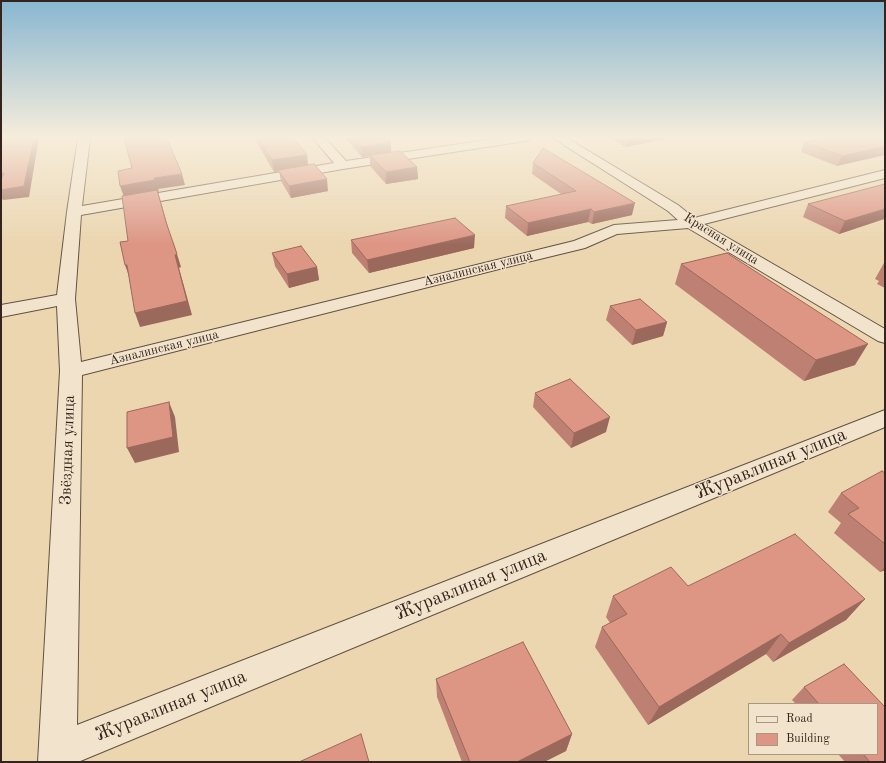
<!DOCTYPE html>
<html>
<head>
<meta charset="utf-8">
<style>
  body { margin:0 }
  #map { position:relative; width:886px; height:763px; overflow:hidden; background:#ebd6b0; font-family:"Old Standard TT",serif }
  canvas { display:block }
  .frame { position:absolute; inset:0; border:2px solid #35241d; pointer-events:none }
  .legend { position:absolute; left:748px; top:703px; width:130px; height:52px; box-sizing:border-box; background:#f2e4cc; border:1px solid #a69786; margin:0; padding:5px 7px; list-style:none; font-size:12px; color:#35241d }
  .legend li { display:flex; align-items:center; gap:8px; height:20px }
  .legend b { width:20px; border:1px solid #a69786 }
</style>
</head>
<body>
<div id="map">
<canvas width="886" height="763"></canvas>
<div class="frame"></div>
<ul class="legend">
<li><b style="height:5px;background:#f2e4cc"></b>Road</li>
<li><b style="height:11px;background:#dd9584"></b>Building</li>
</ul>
</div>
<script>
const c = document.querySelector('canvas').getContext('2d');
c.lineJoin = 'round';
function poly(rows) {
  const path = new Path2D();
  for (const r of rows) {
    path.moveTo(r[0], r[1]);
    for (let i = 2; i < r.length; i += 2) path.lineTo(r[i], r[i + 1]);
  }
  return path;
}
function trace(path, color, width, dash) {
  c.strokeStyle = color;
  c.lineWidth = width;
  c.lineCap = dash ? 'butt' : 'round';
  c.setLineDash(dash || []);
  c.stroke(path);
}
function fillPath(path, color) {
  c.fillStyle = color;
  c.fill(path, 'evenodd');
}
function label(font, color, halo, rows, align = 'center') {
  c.font = font + ' "Old Standard TT",serif';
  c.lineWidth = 3;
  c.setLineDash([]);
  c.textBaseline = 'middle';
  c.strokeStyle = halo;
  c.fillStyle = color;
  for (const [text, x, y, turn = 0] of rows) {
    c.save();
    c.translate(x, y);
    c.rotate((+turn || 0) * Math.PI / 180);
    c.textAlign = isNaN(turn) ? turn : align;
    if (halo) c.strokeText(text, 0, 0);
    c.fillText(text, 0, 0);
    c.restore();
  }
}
const minor = poly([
  [78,138,90,138,82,206,334,163,313,138,325,138,346,161,500,138,531,138,529,140,525,141,343,169,81,215,75,299,81,362,574,241,614,225,678,220,668,211,553,138,567,138,678,205,694,218,885,170,885,178,704,224,885,329,885,343,878,341,688,228,617,234,585,248,511,266,82,375,77,725,885,410,885,427,78,762,38,762,60,371,57,306,1,317,1,305,57,295,67,212,78,138]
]);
trace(minor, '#625042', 2);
fillPath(minor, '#f2e4cc');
fillPath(poly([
  [254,138,294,138,307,155,308,165,328,191,291,198,281,181,279,171,274,172],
  [345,138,386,138,391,152,417,167,418,179,386,184,370,166,370,156,362,157],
  [609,138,669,138,626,147],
  [885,138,837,166,801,152,804,142],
  [533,163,632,215,592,224,588,222,527,236,505,218,506,206,561,194,532,174],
  [885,184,885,220,884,219,839,234,803,217,808,204],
  [351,240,474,248,369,273,352,253],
  [272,253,317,267,319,280,289,288,275,266],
  [885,261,885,288,877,284,879,281,875,279],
  [681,264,855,365,804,381,675,284],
  [610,306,667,322,663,336,632,345,606,320],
  [535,393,606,432,571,448,533,407],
  [885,473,885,570,880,572,834,533,841,523,828,512,841,493],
  [688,586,865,599,846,620,773,662,766,654,648,725,595,647,602,627,610,623,606,617,613,596],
  [844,664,885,707,885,762,845,762,838,754,877,754,877,704,796,704,792,700,804,687],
  [436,679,572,734,566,751,544,762,462,762,437,697]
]), '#be8072');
fillPath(poly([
  [34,138,39,138,29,197,3,200,1,197,1,190],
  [628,138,669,138,626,147],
  [391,142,391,153,362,157,361,147],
  [885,146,885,155,837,166,842,156],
  [307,155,308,166,274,172,272,160],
  [417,167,418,179,386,184,386,172],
  [1,173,4,173,1,184],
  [182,174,185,185,158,189,159,191,158,192,161,202,170,235,124,197,120,186,154,178],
  [327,179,328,191,291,198,289,186],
  [635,203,632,215,592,224,594,212],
  [591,209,588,222,527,236,528,223],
  [885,209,885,217,884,219,839,234,845,221],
  [475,235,474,248,369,273,367,260],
  [177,254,181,267,179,268,192,315,140,327,135,313,175,255],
  [125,265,127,265,130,279],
  [317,267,319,280,289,288,287,274],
  [667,322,663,336,632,345,636,330],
  [868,344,855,365,804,381,816,360],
  [169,402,175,417,179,452,135,463,127,448],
  [610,417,606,432,571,448,574,433],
  [885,567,885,570,880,572],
  [865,599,846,620,773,662,789,643],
  [781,634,766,654,648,725,659,707],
  [572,734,566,751,544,762,517,762]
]), '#9b685c');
const building = poly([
  [8,138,34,138,24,186,1,190,1,180,4,173,1,173,1,139,8,138],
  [124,138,163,138,165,141,168,141,182,174,154,178,155,180,120,186,118,171,132,168,124,138],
  [258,138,294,138,307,155,272,160,258,138],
  [353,138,386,138,391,142,361,147,353,138],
  [823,138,885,138,885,146,842,156,804,142,823,138],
  [543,148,635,203,594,212,591,209,528,223,506,206,576,191,533,163,543,148],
  [400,151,417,167,386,172,370,155,400,151],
  [314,164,327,179,289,186,278,170,314,164],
  [885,184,885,209,845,221,808,204,885,184],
  [157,190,166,222,177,254,175,255,187,301,135,313,127,265,125,265,120,242,128,241,122,196,157,190],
  [455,218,475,235,367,260,351,240,455,218],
  [301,246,317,267,287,274,272,253,301,246],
  [727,253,868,344,816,360,681,264,727,253],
  [640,299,667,322,636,330,610,306,640,299],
  [570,379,610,417,574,433,535,393,570,379],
  [169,402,173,437,127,448,127,412,169,402],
  [882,471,885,473,885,544,848,514,859,508,841,493,882,471],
  [795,534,865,599,789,643,781,634,659,707,602,627,627,614,613,596,671,567,688,586,795,534],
  [523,642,572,734,517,762,470,762,436,679,523,642],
  [844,664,885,707,885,762,870,762,863,754,877,754,877,704,819,704,804,687,844,664],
  [361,734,369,762,299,762,361,734]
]);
fillPath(building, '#dd9584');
trace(building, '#9b685c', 1);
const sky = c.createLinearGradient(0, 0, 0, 245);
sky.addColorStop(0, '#88b6d1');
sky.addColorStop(0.56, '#f6eddb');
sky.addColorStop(1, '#f6eddb00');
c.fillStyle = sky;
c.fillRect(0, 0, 886, 245);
label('13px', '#35241d', '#f2e4cc', [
  ["Красная улица",721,239,32],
  ["Азналинская улица",478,269,-14],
  ["Азналинская улица",164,348,-14]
]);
label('16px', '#35241d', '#f2e4cc', [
  ["Звёздная улица",68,450,-88]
]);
label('19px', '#35241d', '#f2e4cc', [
  ["Журавлиная улица",771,464,-22],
  ["Журавлиная улица",471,585,-22],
  ["Журавлиная улица",171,706,-22]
]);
</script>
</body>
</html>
